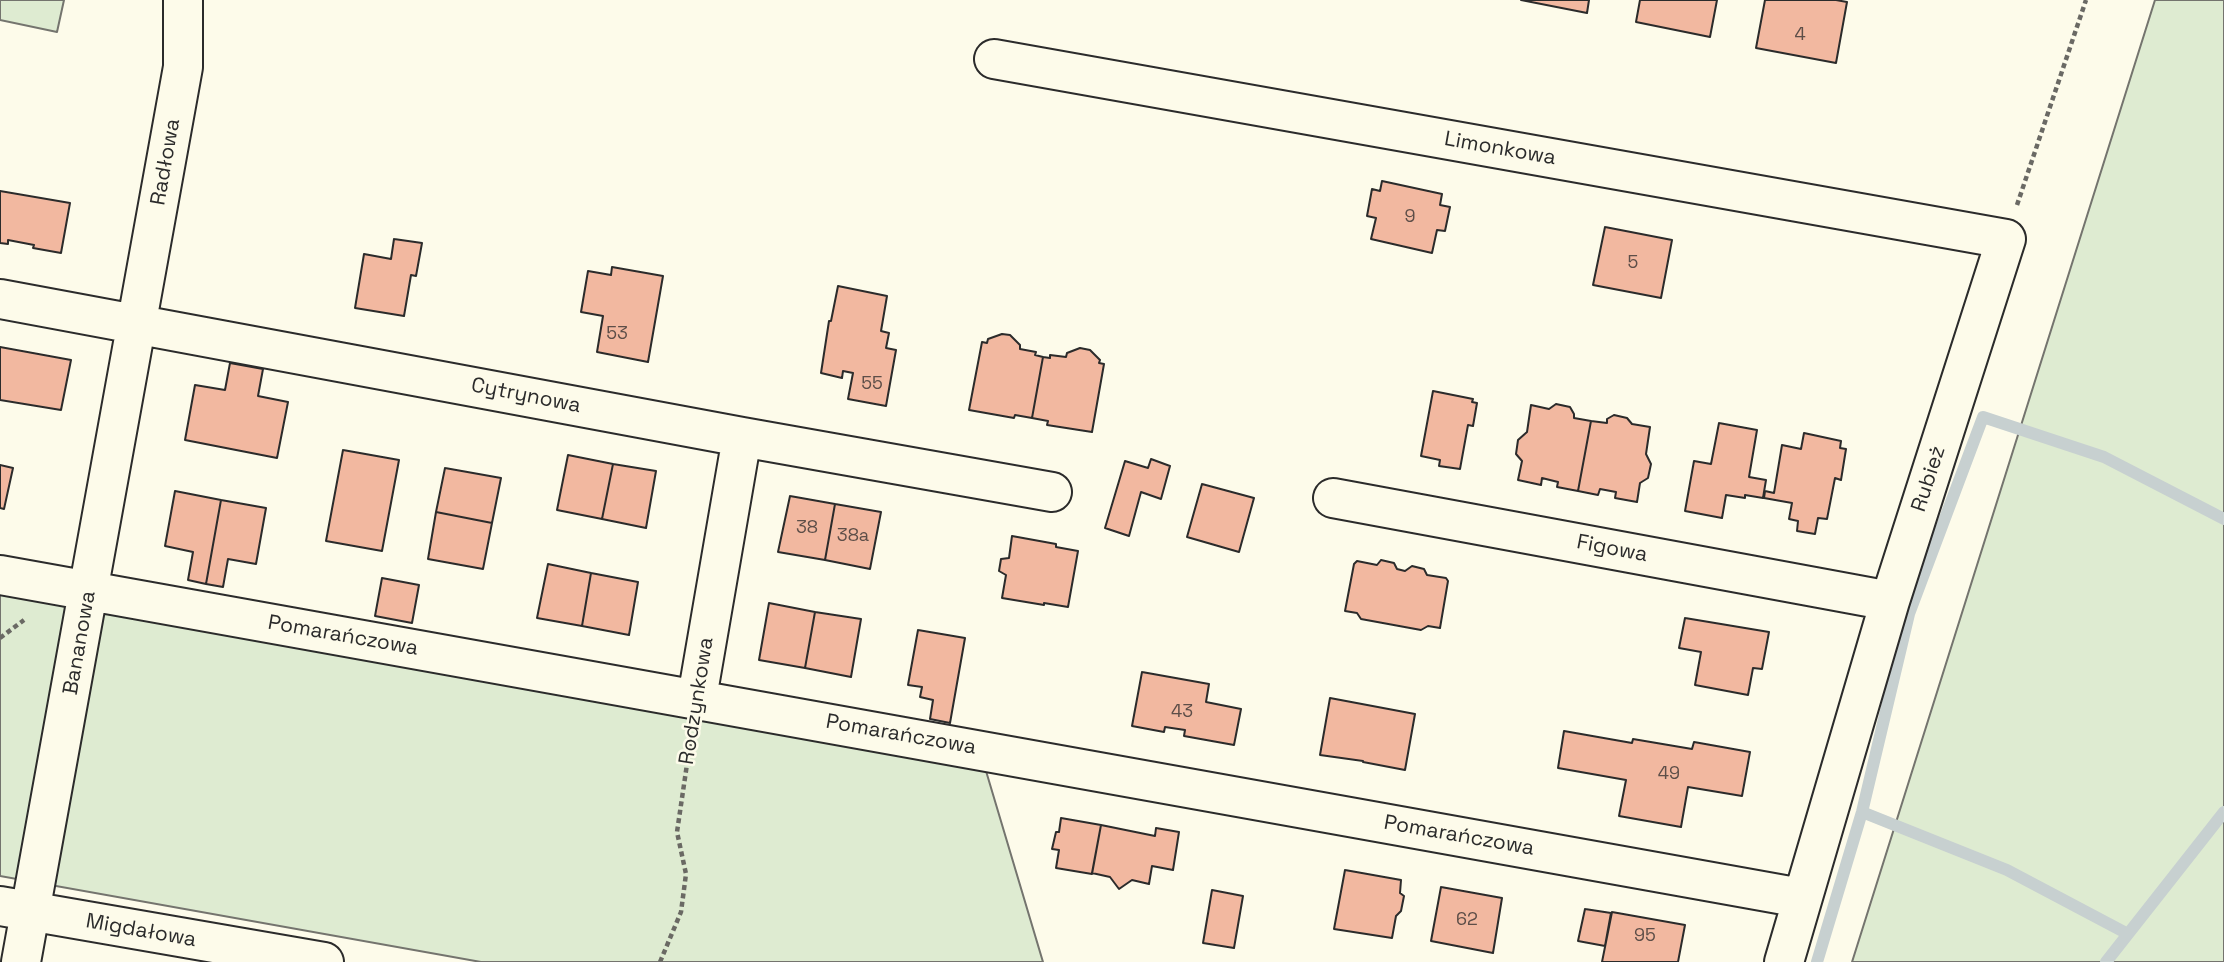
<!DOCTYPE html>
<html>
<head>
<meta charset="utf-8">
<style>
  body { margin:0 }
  canvas { display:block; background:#fdfbea }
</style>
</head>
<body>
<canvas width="2224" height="962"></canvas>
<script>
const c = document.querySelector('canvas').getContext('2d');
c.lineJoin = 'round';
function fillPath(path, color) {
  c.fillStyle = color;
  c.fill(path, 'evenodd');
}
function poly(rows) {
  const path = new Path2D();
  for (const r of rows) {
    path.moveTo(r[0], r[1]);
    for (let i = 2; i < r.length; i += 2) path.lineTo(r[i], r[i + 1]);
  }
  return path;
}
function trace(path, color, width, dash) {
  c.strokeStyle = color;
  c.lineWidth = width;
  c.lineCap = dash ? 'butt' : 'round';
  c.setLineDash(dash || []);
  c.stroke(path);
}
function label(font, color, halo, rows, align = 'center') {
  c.font = font + ' "Space Grotesk",sans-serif';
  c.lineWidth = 5;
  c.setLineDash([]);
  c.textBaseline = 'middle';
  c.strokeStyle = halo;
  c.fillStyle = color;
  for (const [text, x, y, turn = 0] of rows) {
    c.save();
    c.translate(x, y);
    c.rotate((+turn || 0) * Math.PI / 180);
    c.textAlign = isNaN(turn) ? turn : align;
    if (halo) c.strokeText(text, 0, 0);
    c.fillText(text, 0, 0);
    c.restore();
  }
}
const green = poly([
  [0,0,64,0,57,32,0,20,0,0],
  [2155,0,2224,0,2224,962,1852,962,2155,0],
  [0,576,931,743,986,771,1043,962,481,962,0,876,0,576]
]);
fillPath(green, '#deebd1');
trace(green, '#74746e', 2);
trace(poly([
  [1862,812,2007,870,2128,934],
  [1817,962,1862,812,1909,614,1983,417,2104,457,2224,519],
  [2106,962,2224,812]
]), '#c7d0d0', 12);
const building = poly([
  [1521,0,1589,0,1587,13,1521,0],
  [1640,0,1717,0,1710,37,1636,22,1640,0],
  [1765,0,1836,0,1847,2,1836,63,1756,48,1765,0],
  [1382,181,1442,194,1440,205,1450,207,1445,231,1437,230,1432,253,1371,239,1376,218,1367,216,1372,189,1380,191,1382,181],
  [0,191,70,203,61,253,33,248,34,245,8,240,8,244,0,243,0,191],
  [1605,227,1672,240,1661,298,1593,285,1605,227],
  [394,239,422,243,416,276,411,275,404,316,355,308,364,254,391,259,394,239],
  [612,267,663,276,648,362,597,352,603,316,581,312,588,271,611,275,612,267],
  [838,286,887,296,881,331,889,333,886,348,896,350,886,406,848,399,853,373,843,371,842,378,821,373,829,321,831,321,838,286],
  [1002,334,1010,335,1020,345,1020,349,1036,352,1035,355,1043,357,1032,418,1015,415,1014,418,969,410,982,342,987,343,988,339,1002,334],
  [0,347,71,360,61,410,0,400,0,347],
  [1080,348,1090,350,1100,360,1099,363,1104,364,1092,432,1047,425,1048,421,1032,418,1043,357,1050,358,1050,355,1066,357,1067,353,1080,348],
  [230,363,263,369,258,396,288,402,277,458,185,440,195,385,225,390,230,363],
  [1433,391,1473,399,1472,402,1477,403,1473,426,1468,425,1460,469,1439,466,1440,460,1421,456,1433,391],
  [1556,404,1570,407,1574,414,1574,418,1591,421,1578,491,1557,487,1558,482,1542,478,1541,485,1518,480,1522,461,1516,454,1518,440,1527,432,1531,405,1549,409,1556,404],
  [1614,415,1627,418,1632,424,1650,427,1646,454,1651,464,1648,478,1640,483,1637,502,1615,498,1616,492,1600,489,1598,495,1578,491,1591,421,1607,423,1607,419,1614,415],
  [1719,423,1757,430,1749,477,1766,480,1763,498,1745,495,1745,498,1726,495,1722,518,1685,511,1694,461,1711,464,1719,423],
  [1804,433,1841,441,1840,448,1846,449,1841,480,1835,478,1827,519,1818,518,1815,534,1797,531,1798,521,1789,519,1792,503,1764,498,1765,491,1774,493,1782,445,1801,449,1804,433],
  [343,450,399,460,382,551,326,541,343,450],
  [568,455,613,464,602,519,557,510,568,455],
  [1151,459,1170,466,1161,499,1141,492,1129,536,1105,528,1125,461,1148,468,1151,459],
  [613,464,656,471,646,528,602,519,613,464],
  [0,465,13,468,4,509,0,508,0,465],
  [445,468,501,478,492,523,436,512,445,468],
  [1202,484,1254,498,1239,552,1187,537,1202,484],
  [175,491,221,500,206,584,188,580,193,552,165,546,175,491],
  [790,496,835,504,825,560,778,552,790,496],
  [221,500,266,508,256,564,228,559,223,587,206,584,221,500],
  [835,504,881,512,870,569,825,560,835,504],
  [436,512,492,523,483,569,428,559,436,512],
  [1012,536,1056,544,1056,547,1078,551,1068,607,1044,603,1044,605,1002,598,1006,575,999,571,1001,559,1009,558,1012,536],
  [1381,560,1394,563,1397,569,1405,571,1412,566,1424,569,1427,575,1446,578,1448,581,1440,628,1428,626,1421,630,1361,619,1357,613,1345,611,1354,564,1357,561,1377,565,1381,560],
  [548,564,591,573,582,626,537,618,548,564],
  [591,573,638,582,629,635,582,626,591,573],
  [382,578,419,585,412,623,375,616,382,578],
  [769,603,815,612,805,668,759,660,769,603],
  [815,612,861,619,851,677,805,668,815,612],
  [1685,618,1769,632,1762,669,1753,668,1748,695,1695,685,1701,652,1679,648,1685,618],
  [918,630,965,638,950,723,930,719,933,700,920,697,922,687,908,685,918,630],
  [1142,672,1209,684,1206,702,1241,709,1234,745,1184,736,1185,730,1165,727,1164,732,1132,726,1142,672],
  [1330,698,1415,714,1405,770,1363,762,1363,761,1320,755,1330,698],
  [1564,731,1632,743,1633,739,1692,749,1694,742,1750,752,1742,796,1688,787,1681,827,1619,816,1626,780,1558,768,1564,731],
  [1061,818,1101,825,1092,874,1056,868,1059,850,1052,849,1056,832,1059,832,1061,818],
  [1101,825,1155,836,1156,828,1179,832,1173,870,1152,866,1149,884,1132,880,1119,889,1110,877,1092,873,1101,825],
  [1345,870,1401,880,1400,893,1404,896,1401,911,1396,916,1392,938,1334,929,1345,870],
  [1441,887,1502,898,1493,953,1431,941,1441,887],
  [1212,890,1243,896,1234,948,1203,943,1212,890],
  [1585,909,1611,913,1605,946,1578,941,1585,909],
  [1612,912,1685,925,1678,962,1602,962,1612,912]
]);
fillPath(building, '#f2b8a0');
trace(building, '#2b2b2b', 2);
const minor = poly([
  [994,59,2006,239,1890,601,1784,962],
  [0,299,742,437,1052,492],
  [1333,498,1890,601],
  [0,575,1801,898],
  [697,698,742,437],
  [0,906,324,962],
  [21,962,183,67,183,0]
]);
trace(minor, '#2b2b2b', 42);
trace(poly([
  [2017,205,2086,0],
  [0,638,24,620],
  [660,962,681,912,686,874,677,832,691,737]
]), '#6a6964', 4.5, [5, 3.5]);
trace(minor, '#fdfbea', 38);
label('18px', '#5d4e48', null, [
  ["4",1800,35],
  ["9",1410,217],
  ["5",1633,263],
  ["53",617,334],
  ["55",872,384],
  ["38",807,528],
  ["38a",853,536],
  ["43",1182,712],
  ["49",1669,774],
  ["62",1467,920],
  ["95",1645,936]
]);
label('21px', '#2b2b2b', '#fdfbea', [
  ["Limonkowa",1500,149,10],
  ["Radłowa",166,162,-80],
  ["Cytrynowa",526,396,11],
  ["Rubież",1929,479,-72],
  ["Figowa",1612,549,11],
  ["Pomarańczowa",343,636,10],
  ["Bananowa",80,643,-80],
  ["Rodzynkowa",697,701,-81],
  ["Pomarańczowa",901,735,10],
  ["Pomarańczowa",1459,836,10],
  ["Migdałowa",141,931,10]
]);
</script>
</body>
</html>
